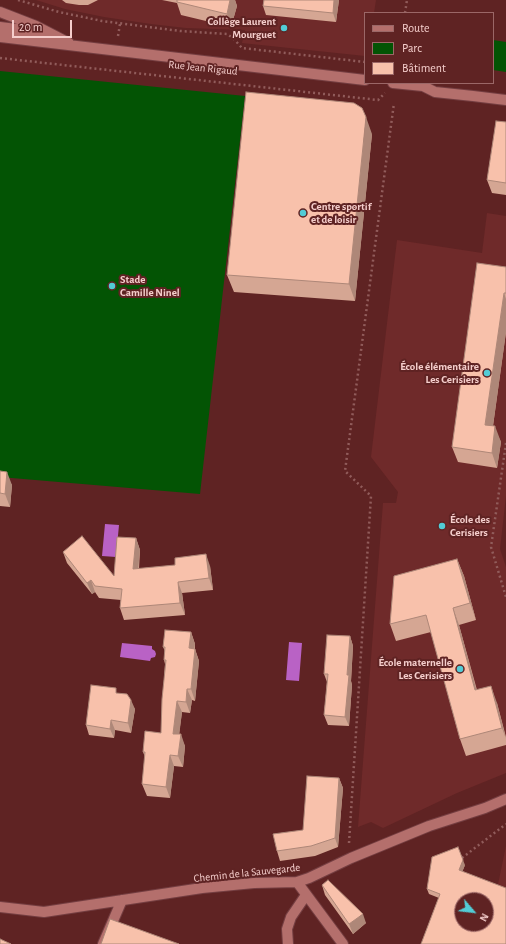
<!DOCTYPE html>
<html>
<head>
<meta charset="utf-8">
<style>
  body { margin:0 }
  #map { position:relative; width:506px; height:944px; overflow:hidden; background:#5f2323; font-family:"Alegreya Sans",sans-serif }
  canvas { display:block }
  .legend { position:absolute; left:364px; top:12px; width:130px; height:72px; box-sizing:border-box; background:#5f2323; border:1px solid #9b6767; margin:0; padding:5px 7px; list-style:none; font-size:12px; color:#f5cecc }
  .legend li { display:flex; align-items:center; gap:8px; height:20px }
  .legend b { width:20px; border:1px solid #9b6767 }
  .north { position:absolute; left:454px; top:892px; width:40px; height:40px; box-sizing:border-box; background:#5f2323; border:1px solid #9b6767; border-radius:50%; rotate:118deg; font-size:11px; font-weight:700; line-height:16px; text-align:center; color:#f5cecc }
  .north::after { content:''; display:block; margin:auto; width:14px; height:18px; background:#52ccd6; clip-path:polygon(50% 0,100% 100%,50% 72%,0 100%) }
  .scale { position:absolute; left:12px; top:20px; width:60px; height:18px; box-sizing:border-box; border:2px solid #f5cecc; border-top:0; padding-left:5px; font-size:12px; line-height:14px; white-space:nowrap; color:#f5cecc; -webkit-text-stroke:3px #5f2323; paint-order:stroke }
</style>
</head>
<body>
<div id="map">
<canvas width="506" height="944"></canvas>
<ul class="legend">
<li><b style="height:5px;background:#b46f6c"></b>Route</li>
<li><b style="height:11px;background:#035404"></b>Parc</li>
<li><b style="height:11px;background:#f8c1ab"></b>Bâtiment</li>
</ul>
<div class="north">N</div>
<div class="scale">20 m</div>
</div>
<script>
const c = document.querySelector('canvas').getContext('2d');
c.lineJoin = 'round';
function fillPath(path, color) {
  c.fillStyle = color;
  c.fill(path, 'evenodd');
}
function poly(rows) {
  const path = new Path2D();
  for (const r of rows) {
    path.moveTo(r[0], r[1]);
    for (let i = 2; i < r.length; i += 2) path.lineTo(r[i], r[i + 1]);
  }
  return path;
}
function trace(path, color, width, dash) {
  c.strokeStyle = color;
  c.lineWidth = width;
  c.lineCap = dash ? 'butt' : 'round';
  c.setLineDash(dash || []);
  c.stroke(path);
}
function label(font, color, halo, rows, align = 'center') {
  c.font = font + ' "Alegreya Sans",sans-serif';
  c.lineWidth = 4;
  c.setLineDash([]);
  c.textBaseline = 'middle';
  c.strokeStyle = halo;
  c.fillStyle = color;
  for (const [text, x, y, turn = 0] of rows) {
    c.save();
    c.translate(x, y);
    c.rotate((+turn || 0) * Math.PI / 180);
    c.textAlign = isNaN(turn) ? turn : align;
    if (halo) c.strokeText(text, 0, 0);
    c.fillText(text, 0, 0);
    c.restore();
  }
}
fillPath(poly([
  [36,0,376,0,374,13,365,13,365,56,242,43,245,30,186,28,151,24,104,17,65,9],
  [487,213,506,216,506,496,500,549,506,567,506,773,457,793,383,828,371,822,358,827,383,503,396,503,398,492,371,457,397,240,482,253],
  [506,846,506,892,497,889]
]), '#6f2a2a');
fillPath(poly([
  [493,40,506,42,506,72,493,70],
  [0,71,245,96,200,494,0,477]
]), '#035404');
fillPath(poly([
  [105,524,119,525,116,557,102,556],
  [289,642,302,643,299,681,286,680],
  [122,643,152,646,152,649,155,651,156,654,155,657,151,658,150,661,120,657]
]), '#b962c5');
const minor = poly([
  [0,12,36,26,69,43],
  [0,27,41,32],
  [0,37,365,80],
  [393,83,423,86,435,92,473,96,506,100],
  [297,882,343,944],
  [0,907,44,912,202,888,254,883,297,882,309,878,351,858,429,826,485,808,506,799],
  [103,944,122,900],
  [288,944,287,929,291,917,306,895]
]);
trace(minor, '#743e41', 12);
trace(poly([
  [18,0,59,12,102,21,180,31,227,34,233,38,242,48,365,62],
  [405,13,407,0],
  [118,36,120,24],
  [0,58,378,100,385,93],
  [506,443,491,547,506,597],
  [349,843,371,496,345,471,394,103],
  [462,858,506,824]
]), '#915c5b', 2.5, [2, 3]);
trace(minor, '#b46f6c', 10);
fillPath(poly([
  [62,0,98,0,88,5,79,5,66,3],
  [162,0,235,0,237,6,231,27,181,15,177,3],
  [264,0,339,0,336,22,266,15,263,6],
  [506,122,506,195,492,193,487,180],
  [372,134,355,301,234,292,227,275],
  [506,267,506,332,493,426,501,442,497,468,458,462,452,447],
  [0,471,12,485,10,507,0,506],
  [136,538,140,550,139,569,210,566,213,590,182,593,185,615,124,620,120,608,121,600,99,598,95,592,92,594,67,563,63,552,114,576],
  [457,559,464,576,476,620,459,625,477,690,497,703,506,737,506,745,466,756,460,739,431,632,396,641,390,624],
  [191,632,195,644,195,649,199,661,195,701,192,700,190,713,182,712,179,734,185,746,183,767,174,766,170,798,147,796,142,784,145,757,143,752,161,733,165,664,164,660,165,651,163,647],
  [350,636,353,646,351,681,352,685,349,726,328,725,324,715,327,682,324,674],
  [118,693,135,709,131,733,115,730,114,738,89,735,86,725],
  [339,778,343,788,338,847,315,856,280,861,277,851,303,830],
  [465,865,462,872,439,898,429,894,427,889],
  [322,885,366,923,353,934,325,895]
]), '#d5a693');
fillPath(poly([
  [230,0,235,0,237,6,231,27,227,14],
  [334,0,339,0,336,22,333,13],
  [366,117,372,134,355,301,349,284],
  [504,293,506,299,506,332,491,440,485,425],
  [495,426,501,442,497,468,492,453],
  [7,472,12,485,10,507,5,494],
  [136,538,140,550,137,581,133,569],
  [206,554,210,566,213,590,209,578],
  [457,559,464,576,476,620,470,603],
  [91,580,95,592,92,594,87,583],
  [178,582,182,593,185,615,180,603],
  [453,608,459,625,481,707,475,690],
  [191,632,195,644,193,660,189,648],
  [350,636,353,646,351,681,352,685,349,726,345,717,347,675],
  [195,649,199,661,195,701,191,689],
  [491,686,497,703,506,739,502,728],
  [187,689,192,700,190,713,186,702],
  [131,700,135,709,131,733,128,723],
  [177,701,182,712,178,745,173,734],
  [111,720,115,730,114,738,110,729],
  [181,734,185,746,183,767,178,756],
  [170,755,174,766,170,798,166,787],
  [339,778,343,788,338,847,335,838],
  [463,860,465,865,461,875,459,870],
  [363,914,366,923,353,934,349,924]
]), '#ae8778');
const building = poly([
  [177,0,230,0,227,14,177,2,177,0],
  [264,0,334,0,333,13,263,6,264,0],
  [246,92,354,103,362,108,366,117,349,284,227,275,246,92],
  [496,121,506,122,506,183,487,180,496,121],
  [477,263,506,267,506,293,504,293,485,425,495,426,492,453,452,447,477,263],
  [0,471,7,472,5,494,0,493,0,471],
  [82,536,114,576,117,537,136,538,133,569,175,565,175,558,206,554,209,578,178,582,180,603,120,608,122,589,95,586,91,580,87,583,63,552,82,536],
  [457,559,470,603,453,608,475,690,491,686,502,728,460,739,426,615,390,624,394,576,457,559],
  [165,630,191,632,189,648,195,649,191,689,187,689,186,702,177,701,173,734,181,734,178,756,170,755,166,787,142,784,145,752,143,752,145,731,161,733,162,699,166,660,164,660,165,647,163,647,165,630],
  [327,635,350,636,347,675,349,675,345,717,324,715,328,674,324,674,327,635],
  [91,685,116,688,116,693,127,694,131,700,128,723,111,720,110,729,86,725,91,685],
  [307,776,339,778,335,838,311,846,277,851,273,834,303,830,307,776],
  [458,847,463,860,459,870,506,888,506,944,421,944,440,894,427,889,432,857,458,847],
  [462,900,486,900,486,924,462,924,462,900],
  [328,880,363,914,349,924,322,885,328,880],
  [110,919,179,944,101,944,110,919],
  [0,939,11,944,0,944,0,939]
]);
fillPath(building, '#f8c1ab');
trace(building, '#ae8778', 1);
for (const [x, y, r, color] of [
  [284,28,4,"#52ccd6"],
  [303,213,4,"#52ccd6"],
  [112,286,4,"#52ccd6"],
  [487,373,4,"#52ccd6"],
  [442,526,4,"#52ccd6"],
  [460,669,4,"#52ccd6"]
]) {
  const dot = new Path2D();
  dot.arc(x, y, r, 0, 2 * Math.PI);
  c.fillStyle = color;
  c.fill(dot);
  trace(dot, '#5f2323', 1.5);
}
label('bold 11px', '#f5cecc', '#5f2323', [
  ["Collège Laurent",276,22],
  ["Mourguet",276,35],
  ["Centre sportif",311,207,"left"],
  ["et de loisir",311,220,"left"],
  ["Stade",120,280,"left"],
  ["Camille Ninel",120,293,"left"],
  ["École élémentaire",479,367],
  ["Les Cerisiers",479,380],
  ["École des",450,520,"left"],
  ["Cerisiers",450,533,"left"],
  ["École maternelle",452,663],
  ["Les Cerisiers",452,676]
], 'right');
label('11px', '#f5cecc', '#5f2323', [
  ["Rue Jean Rigaud",203,68,6],
  ["Chemin de la Sauvegarde",247,873,-6]
]);
</script>
</body>
</html>
